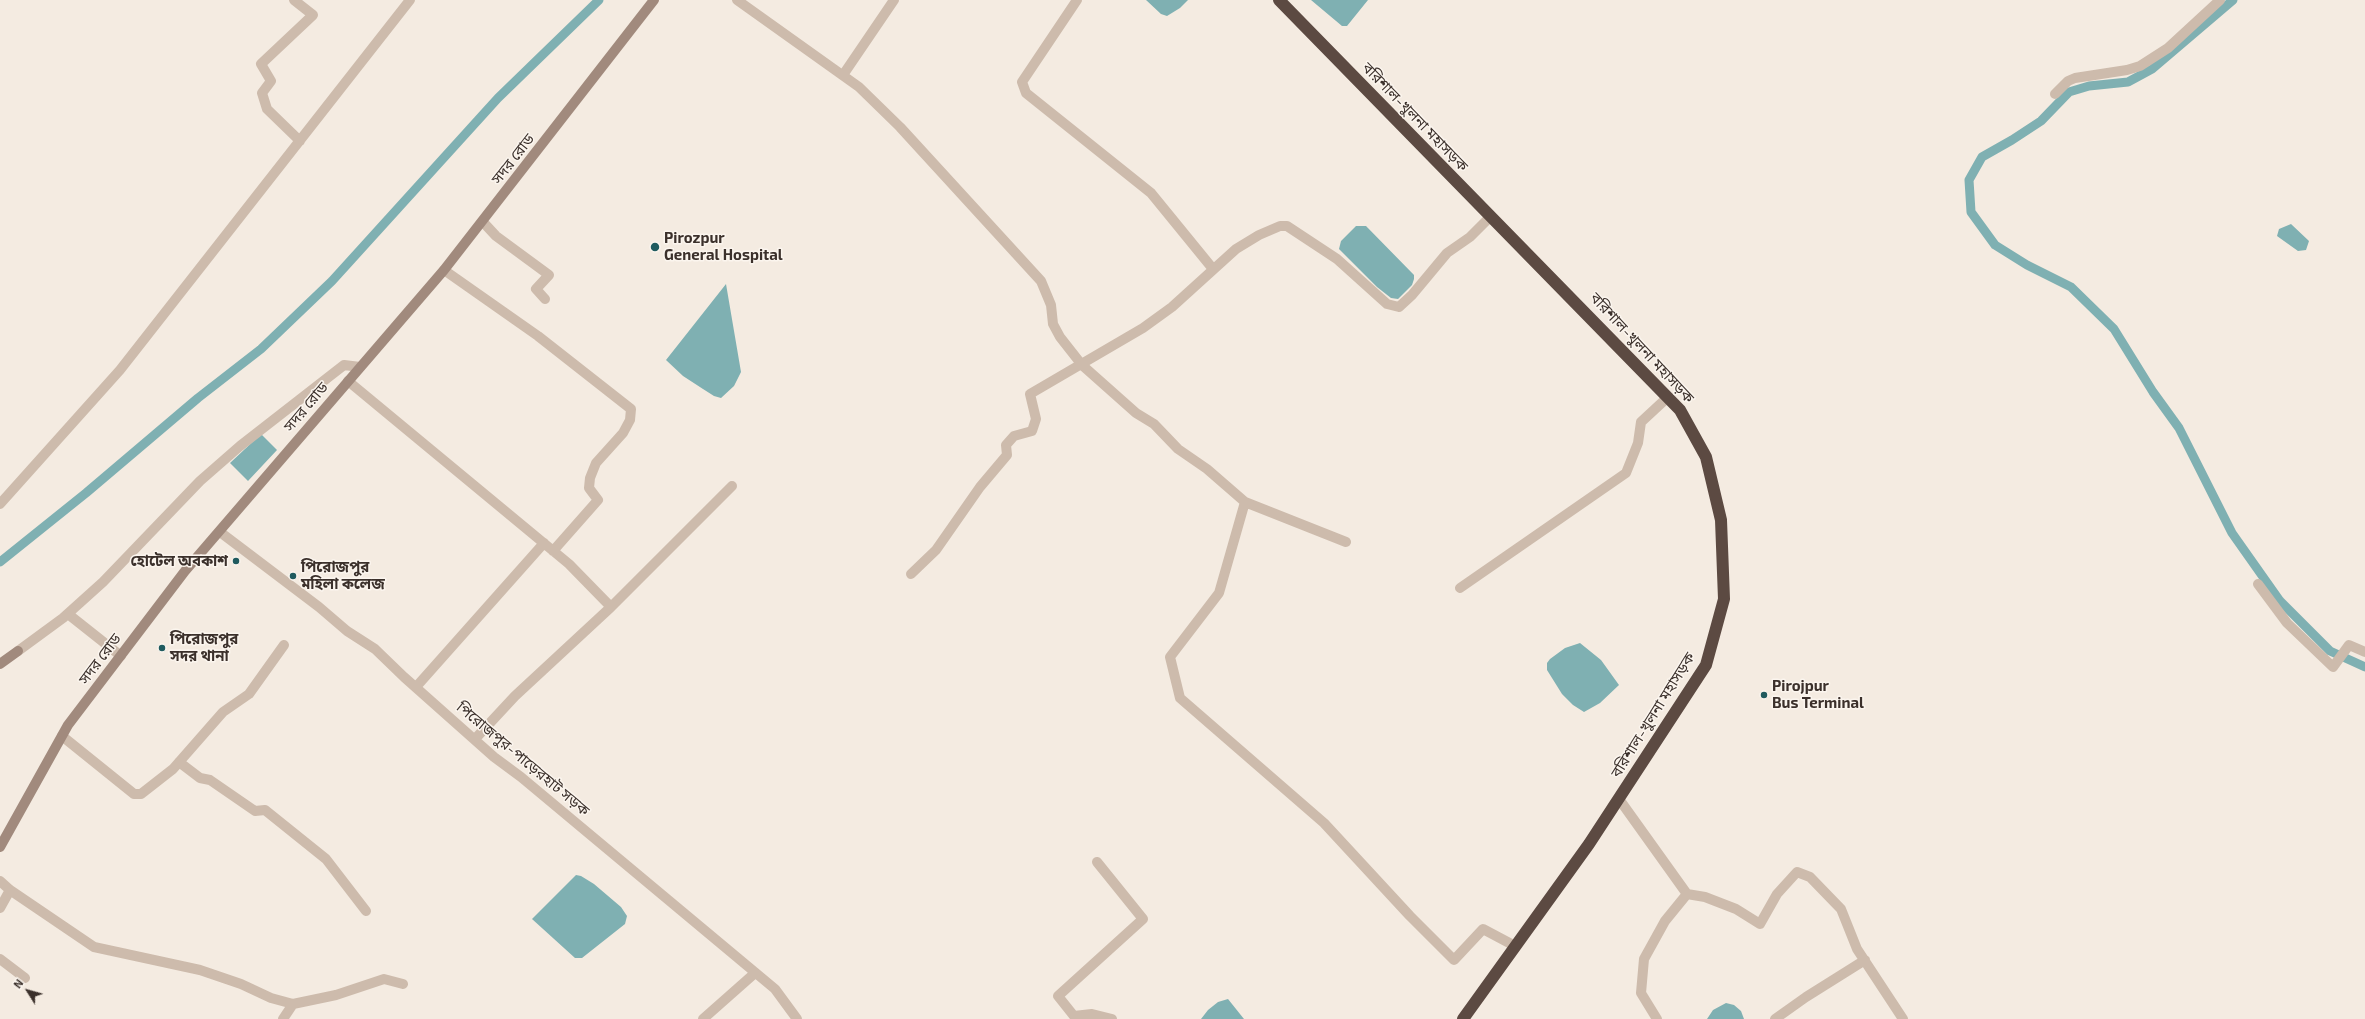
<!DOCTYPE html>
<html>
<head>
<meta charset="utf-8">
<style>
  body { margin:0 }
  #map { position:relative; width:2365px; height:1019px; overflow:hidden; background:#f4ebe1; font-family:"Exo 2",sans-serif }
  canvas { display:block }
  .north { position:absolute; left:8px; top:971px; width:40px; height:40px; -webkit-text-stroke:3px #fbf5ee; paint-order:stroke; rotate:307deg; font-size:11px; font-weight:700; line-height:16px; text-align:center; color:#3b302b }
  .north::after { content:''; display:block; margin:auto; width:14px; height:18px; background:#3b302b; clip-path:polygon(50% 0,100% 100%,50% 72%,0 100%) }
</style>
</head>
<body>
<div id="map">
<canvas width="2365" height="1019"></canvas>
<div class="north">N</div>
</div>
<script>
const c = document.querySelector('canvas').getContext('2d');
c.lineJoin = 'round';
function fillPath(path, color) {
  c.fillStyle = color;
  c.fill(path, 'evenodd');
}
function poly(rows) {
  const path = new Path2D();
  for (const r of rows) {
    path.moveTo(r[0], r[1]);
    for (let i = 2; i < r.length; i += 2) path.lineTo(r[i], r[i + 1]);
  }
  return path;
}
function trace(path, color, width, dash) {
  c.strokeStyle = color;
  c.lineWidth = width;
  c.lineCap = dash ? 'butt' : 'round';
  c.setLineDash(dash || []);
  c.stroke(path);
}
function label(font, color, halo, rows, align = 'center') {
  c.font = font + ' "Exo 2","Noto Sans Bengali",sans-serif';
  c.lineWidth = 3;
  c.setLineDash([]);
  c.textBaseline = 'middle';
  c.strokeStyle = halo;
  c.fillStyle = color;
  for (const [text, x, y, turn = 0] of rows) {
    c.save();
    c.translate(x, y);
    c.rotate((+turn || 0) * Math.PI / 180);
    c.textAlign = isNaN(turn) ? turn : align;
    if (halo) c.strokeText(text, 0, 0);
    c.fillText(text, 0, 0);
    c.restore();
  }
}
fillPath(poly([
  [1146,0,1188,0,1180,8,1167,16,1161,14],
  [1311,0,1368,0,1347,26,1342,26],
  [2291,224,2309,241,2306,250,2298,251,2277,236,2279,229],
  [1356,226,1366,226,1414,275,1414,279,1412,285,1398,299,1391,298,1377,287,1339,249,1341,241],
  [726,284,741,372,734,386,721,398,714,396,703,389,683,376,666,360],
  [261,434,277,450,248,481,230,463],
  [1580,643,1601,660,1619,685,1600,703,1584,712,1573,705,1562,694,1547,670,1547,663,1550,659,1565,648],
  [576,875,581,876,594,884,621,907,627,916,625,924,582,958,575,958,532,919],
  [1228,999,1244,1019,1201,1019,1208,1010,1218,1002],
  [1726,1003,1734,1005,1741,1011,1744,1019,1707,1019,1713,1010]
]), '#7fb0b2');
trace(poly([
  [2233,0,2152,69,2128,82,2089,86,2069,92,2041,121,2012,140,1982,157,1969,180,1971,212,1995,245,2027,265,2071,287,2114,329,2153,392,2179,428,2232,533,2280,601,2330,651,2365,667],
  [0,562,86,493,198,398,261,349,332,281,498,98,599,0]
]), '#7fb0b2', 9);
trace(poly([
  [294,0,313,15,261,64,271,81,262,93,267,109,300,141],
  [737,0,859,87,900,127,1041,281,1051,305,1053,324,1060,337,1082,365,1136,413,1154,424,1178,449,1207,469,1245,502,1346,542],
  [1077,0,1022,82,1026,93,1151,193,1213,269],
  [843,75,894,0],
  [2055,94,2068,81,2075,78,2127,70,2140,66,2168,48,2220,0],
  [483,222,496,236,549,275,536,289,545,299],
  [444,270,538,336,631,409,630,420,623,433,596,463,590,478,589,488,598,500,553,551],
  [348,381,569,564,611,607],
  [1245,502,1219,593,1170,657,1180,698,1324,823,1410,916,1454,960,1483,929,1515,946],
  [0,504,120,370,410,0],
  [220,532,319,607,347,631,375,649,404,677,494,757,521,777,775,989,797,1019],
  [911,574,936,550,980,487,1007,455,1006,445,1014,436,1032,431,1036,419,1030,394,1143,328,1172,307,1236,249,1259,235,1280,226,1287,226,1337,259,1387,304,1399,307,1412,295,1447,253,1470,237,1491,216],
  [2258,584,2287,623,2333,667,2349,645,2365,652],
  [1460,588,1626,473,1638,443,1641,422,1668,397],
  [68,614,121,656],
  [18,651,63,618,103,582,200,481,240,446,344,365,360,367],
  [416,687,544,543],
  [62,736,134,794,141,794,173,769,223,712,249,694,284,645],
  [475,739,515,696,611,607,732,486],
  [179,762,200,778,210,780,255,811,265,810,326,859,366,911],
  [1619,799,1687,894,1705,897,1736,909,1760,924,1777,894,1797,872,1810,877,1841,909,1857,949,1903,1019],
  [1097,862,1143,919,1058,996,1074,1016,1092,1014,1112,1019],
  [0,881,10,890,94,947,200,970,241,984,271,998,293,1004,336,995,384,979,403,984],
  [0,908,10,890],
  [0,959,25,978],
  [283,1019,293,1004],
  [703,1019,755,973],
  [1657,1019,1641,993,1644,959,1665,921,1687,894],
  [1775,1019,1806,997,1865,960]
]), '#cdbbac', 10);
trace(poly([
  [0,664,18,651],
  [0,847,68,725,185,571,444,270,654,0]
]), '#a18a7d', 10);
trace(poly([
  [1279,0,1680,410,1706,457,1721,520,1724,599,1706,665,1589,844,1463,1019]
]), '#5c4a42', 12);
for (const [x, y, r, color] of [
  [655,247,5,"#1f5a5e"],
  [236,561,4,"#1f5a5e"],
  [293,576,4,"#1f5a5e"],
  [162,648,4,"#1f5a5e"],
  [1764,695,4,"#1f5a5e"]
]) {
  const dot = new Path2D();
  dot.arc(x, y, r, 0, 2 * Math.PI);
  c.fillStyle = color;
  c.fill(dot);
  trace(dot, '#fbf5ee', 1.5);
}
label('15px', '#3b302b', '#fbf5ee', [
  ["বরিশাল-খুলনা মহাসড়ক",1415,117,46],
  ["সদর রোড",513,159,-52],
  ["বরিশাল-খুলনা মহাসড়ক",1642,348,47],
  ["সদর রোড",306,407,-50],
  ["সদর রোড",100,659,-53],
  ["বরিশাল-খুলনা মহাসড়ক",1653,715,-58],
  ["পিরোজপুর-পাড়েরহাট সড়ক",523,759,40]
]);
label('bold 15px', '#3b302b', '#fbf5ee', [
  ["Pirozpur",664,238],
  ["General Hospital",664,255],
  ["হোটেল অবকাশ",228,561,"right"],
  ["পিরোজপুর",301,567],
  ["মহিলা কলেজ",301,584],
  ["পিরোজপুর",170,639],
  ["সদর থানা",170,656],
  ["Pirojpur",1772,686],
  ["Bus Terminal",1772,703]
], 'left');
</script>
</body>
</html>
